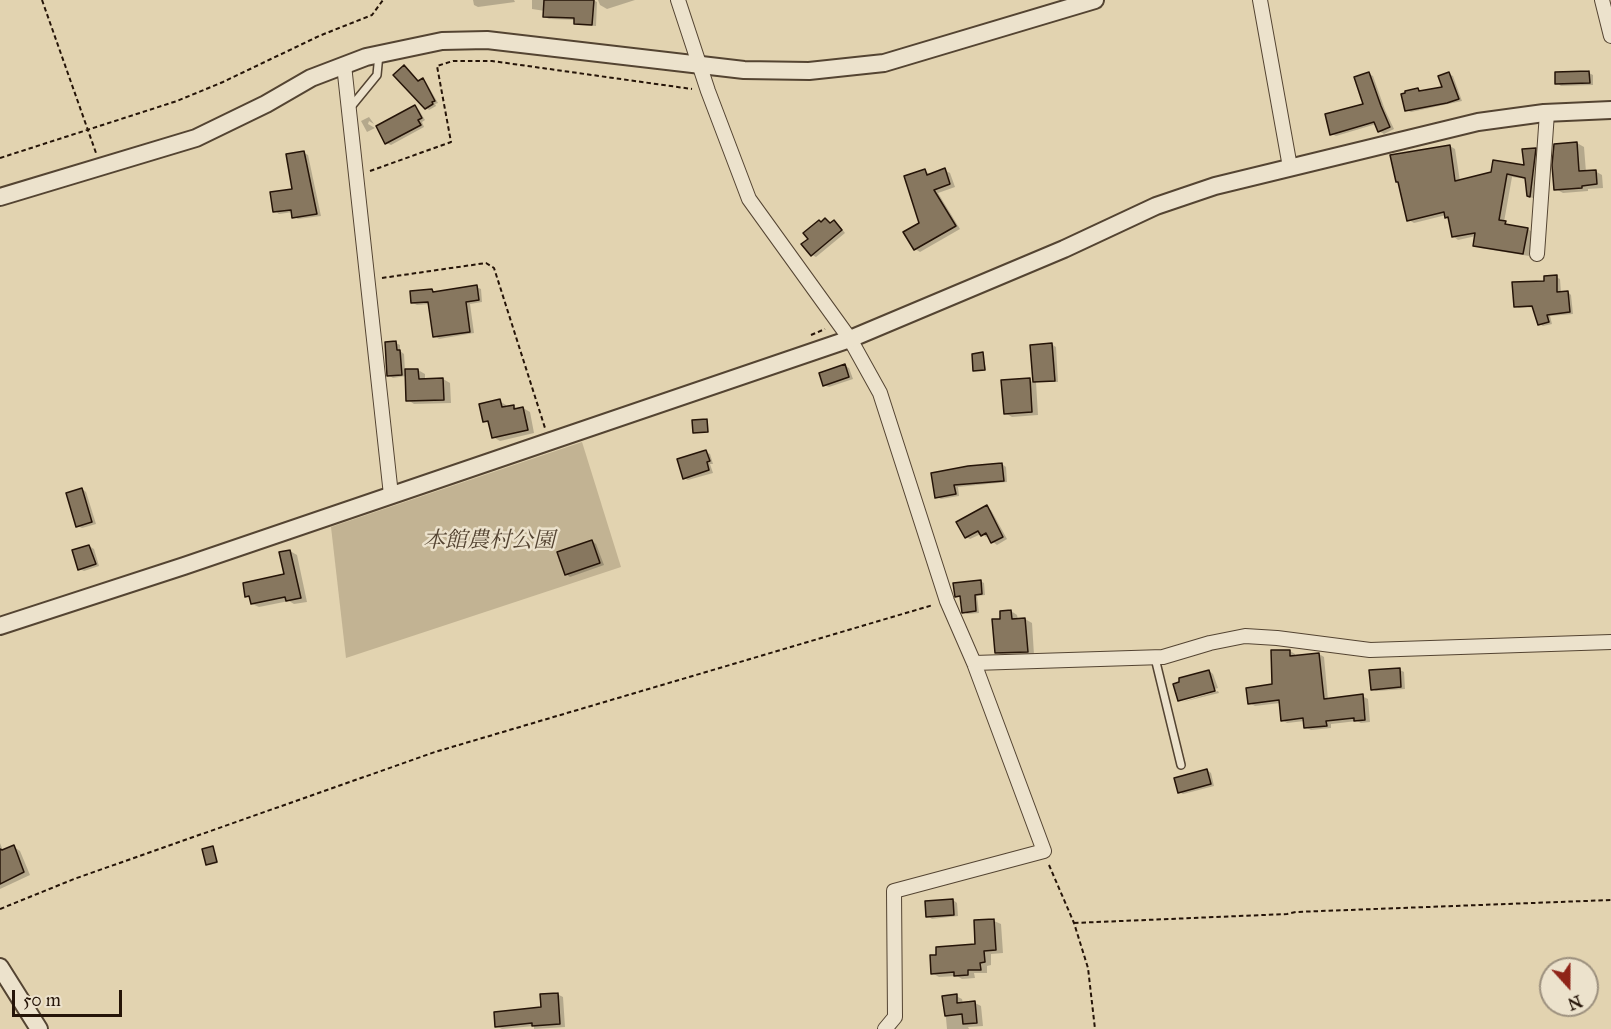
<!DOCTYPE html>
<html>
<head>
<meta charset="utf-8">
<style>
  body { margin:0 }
  #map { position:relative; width:1611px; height:1029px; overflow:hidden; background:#e2d3b0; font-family:"IM FELL Great Primer",serif }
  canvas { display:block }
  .north { position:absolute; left:1539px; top:957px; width:60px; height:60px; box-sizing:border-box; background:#ece2cc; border:2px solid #9c907e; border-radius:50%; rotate:159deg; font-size:16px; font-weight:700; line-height:24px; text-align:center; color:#251408 }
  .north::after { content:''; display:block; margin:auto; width:21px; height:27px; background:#8f2418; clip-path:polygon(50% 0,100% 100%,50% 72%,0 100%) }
  .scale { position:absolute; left:12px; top:990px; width:110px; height:27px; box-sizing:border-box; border:3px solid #251408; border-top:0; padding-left:8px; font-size:18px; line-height:21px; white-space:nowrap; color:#251408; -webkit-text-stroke:4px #ece2cc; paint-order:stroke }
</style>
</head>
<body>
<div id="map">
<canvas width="1611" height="1029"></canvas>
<div class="north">N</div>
<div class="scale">50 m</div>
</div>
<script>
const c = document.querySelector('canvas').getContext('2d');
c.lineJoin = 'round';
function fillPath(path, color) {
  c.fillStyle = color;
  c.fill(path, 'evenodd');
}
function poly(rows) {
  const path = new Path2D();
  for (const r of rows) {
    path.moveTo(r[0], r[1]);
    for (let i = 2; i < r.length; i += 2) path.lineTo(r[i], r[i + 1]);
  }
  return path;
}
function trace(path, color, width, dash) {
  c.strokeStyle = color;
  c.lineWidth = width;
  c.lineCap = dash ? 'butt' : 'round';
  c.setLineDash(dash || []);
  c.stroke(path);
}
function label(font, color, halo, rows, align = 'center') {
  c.font = font + ' "IM FELL Great Primer","Noto Serif JP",serif';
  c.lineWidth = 5;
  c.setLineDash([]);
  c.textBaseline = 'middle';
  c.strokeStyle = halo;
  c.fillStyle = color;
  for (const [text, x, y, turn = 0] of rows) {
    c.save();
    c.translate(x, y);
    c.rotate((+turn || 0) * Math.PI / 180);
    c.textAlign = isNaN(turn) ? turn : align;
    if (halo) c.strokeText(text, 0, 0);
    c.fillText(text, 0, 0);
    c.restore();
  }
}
fillPath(poly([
  [582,442,621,567,346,658,331,527]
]), '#c2b393');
fillPath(poly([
  [473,0,514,0,515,2,478,7,474,5],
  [532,0,593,0,597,2,596,26,579,25,575,23,575,20,549,19,545,17,545,11,532,9],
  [598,0,635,0,607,9,600,5],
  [408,69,419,82,423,80,426,82,438,103,435,104,436,106,429,110,426,107],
  [1589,73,1593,75,1593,85,1561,86,1557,83],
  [1369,74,1373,76,1385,110,1394,129,1384,134,1379,131,1376,124,1336,136,1332,134,1365,105],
  [1449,74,1453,76,1462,101,1411,112,1406,110,1418,89,1423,92,1444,88],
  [415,107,419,110,425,120,422,122,424,127,391,145,386,143],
  [369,117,374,124,369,121,368,124,375,128,367,132,361,121],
  [1577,143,1584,147,1586,172,1595,171,1602,175,1603,188,1588,189,1588,191,1563,193,1556,189],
  [1450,146,1455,149,1460,181,1525,167,1535,149,1541,152,1535,199,1528,196,1527,179,1512,177,1504,222,1511,227,1527,229,1533,232,1529,256,1480,248,1475,245,1476,236,1458,240,1453,236,1450,219,1446,215,1414,223,1409,220],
  [304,153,308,155,321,216,298,219,294,217,293,212,279,214,275,211,294,190],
  [944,170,950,173,955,187,938,193,960,229,920,252,915,249,921,223,925,171,931,175],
  [826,220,831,224,834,222,838,224,845,233,816,257,812,255,810,239],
  [1556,277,1560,279,1561,293,1568,292,1571,295,1573,314,1550,316,1552,324,1543,326,1539,324,1534,307,1519,308,1515,306],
  [476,287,481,289,482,302,470,304,474,333,439,339,435,336,430,304,417,305,413,303,432,290,436,293],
  [396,343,400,345,400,351,404,354,405,371,418,370,425,374,425,380,443,379,450,383,451,403,414,404,408,400,406,376,393,378,388,375],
  [1051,344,1056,347,1058,382,1036,382,1038,415,1012,417,1005,413,1029,380,1034,383,1031,346],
  [983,354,986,370,976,371,975,370],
  [845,366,849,368,853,379,829,387,824,385],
  [499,401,506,405,507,408,513,406,518,409,523,408,530,412,534,433,500,441,493,437,491,425,485,421],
  [706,452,710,454,713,464,710,464,713,473,688,480,684,478],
  [1002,464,1006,467,1007,482,958,487,959,496,941,499,937,497,933,474],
  [82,489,86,492,96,524,82,528,78,526],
  [987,507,991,510,1007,539,997,545,993,542,989,535,986,537,981,534,970,539,966,537],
  [592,541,596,544,604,565,570,577,566,574],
  [89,546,94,549,99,566,84,571,80,569],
  [290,551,297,555,307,602,294,604,289,601,259,607,252,604,251,598,247,596,286,576],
  [980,581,984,583,985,595,977,596,979,613,967,614,964,612,962,598,957,596],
  [1011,611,1017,615,1018,620,1025,619,1032,623,1034,655,1003,656,996,652,1002,620],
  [1290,651,1295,654,1295,657,1319,654,1324,657,1328,700,1362,696,1368,699,1370,722,1361,723,1357,721,1331,724,1331,728,1311,730,1305,727,1305,721,1287,723,1282,720,1280,703,1255,706,1249,703,1273,685],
  [1400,670,1404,672,1405,689,1376,691,1372,689],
  [1209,671,1213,674,1218,688,1179,700],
  [1218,691,1219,693,1182,702],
  [1207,770,1211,773,1214,786,1183,794,1179,792],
  [0,843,3,851,14,847,20,851,30,875,0,889],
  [213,848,218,863,209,865,207,864],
  [953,900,957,903,958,916,932,919,928,916],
  [994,921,1001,924,1003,953,991,954,991,965,987,966,987,973,974,973,975,978,962,979,957,976,939,977,932,973,938,957,976,946],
  [557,994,563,997,565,1027,534,1029,534,1026,502,1029,496,1026,542,1008],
  [956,996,962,999,963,1004,975,1003,981,1006,983,1026,968,1027,969,1029,947,1029,944,997]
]), '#0003');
const building = poly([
  [544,0,594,0,592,25,574,24,574,18,543,17,544,0],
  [404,65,418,81,423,78,435,101,432,102,433,104,425,109,393,75,404,65],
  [1589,71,1590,83,1555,84,1555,72,1589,71],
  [1369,72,1381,106,1390,127,1378,132,1374,122,1330,135,1325,114,1363,104,1354,77,1369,72],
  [1449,72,1459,99,1447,103,1405,111,1401,94,1405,93,1405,91,1418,88,1419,91,1442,87,1438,76,1449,72],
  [415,105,422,118,418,120,421,125,385,144,376,126,415,105],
  [1577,142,1579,171,1596,170,1597,184,1582,186,1582,188,1554,190,1552,165,1554,144,1577,142],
  [1450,145,1455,181,1491,172,1493,160,1524,165,1522,149,1536,148,1530,197,1527,196,1525,178,1507,174,1499,220,1506,221,1505,224,1528,228,1523,254,1473,246,1475,233,1452,237,1448,217,1445,218,1444,212,1407,221,1398,182,1396,182,1390,155,1450,145],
  [304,151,317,214,292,218,291,210,273,212,270,192,292,189,286,154,304,151],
  [945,168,950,184,934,190,956,226,914,250,903,232,919,223,904,176,925,169,927,175,945,168],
  [825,218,830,223,834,220,842,230,811,256,801,244,808,239,803,233,819,220,821,222,825,218],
  [1557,275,1557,292,1568,291,1570,312,1547,315,1549,322,1538,325,1532,306,1514,307,1512,282,1544,281,1544,276,1557,275],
  [477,285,479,300,466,302,470,332,433,337,428,302,411,303,410,291,432,289,433,292,477,285],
  [396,341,397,350,400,350,402,375,387,376,385,342,396,341],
  [1052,343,1055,381,1033,382,1030,345,1052,343],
  [983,352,985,370,973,371,972,354,983,352],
  [845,364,849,377,823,386,819,373,845,364],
  [405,369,418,369,419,379,443,378,444,400,406,401,405,369],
  [1030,378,1032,412,1004,414,1001,380,1030,378],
  [500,399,502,407,514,405,514,409,523,407,528,430,492,438,488,421,483,422,479,404,500,399],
  [707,419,708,432,693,433,692,420,707,419],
  [706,450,710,461,707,462,709,470,683,479,677,459,706,450],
  [1002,463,1004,481,954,485,956,494,935,498,931,473,968,466,1002,463],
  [82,488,92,522,76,527,66,493,82,488],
  [987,505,1003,537,991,543,986,533,981,536,978,531,965,538,956,522,987,505],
  [592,540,600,563,565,575,557,552,592,540],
  [89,545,96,564,78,570,72,550,89,545],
  [290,550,301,598,286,601,285,597,251,604,249,596,245,597,243,583,284,574,279,552,290,550],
  [981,580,982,594,975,595,976,611,962,613,960,596,955,597,953,583,981,580],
  [1011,610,1012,619,1025,618,1028,652,995,653,992,619,1000,619,1000,611,1011,610],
  [1271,650,1290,650,1290,656,1319,653,1324,699,1363,694,1365,720,1354,721,1354,718,1326,721,1327,726,1304,728,1303,718,1281,721,1279,700,1248,704,1246,688,1272,684,1271,650],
  [1400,668,1401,687,1371,690,1369,670,1400,668],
  [1209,670,1215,691,1178,701,1173,684,1179,682,1179,678,1209,670],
  [1207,769,1211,784,1178,793,1174,778,1207,769],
  [14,845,24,872,0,884,0,849,2,850,14,845],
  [213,846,217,862,206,865,202,849,213,846],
  [953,899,954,915,926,917,925,901,953,899],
  [994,919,996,950,984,951,985,962,980,963,981,970,968,970,968,975,954,976,954,972,931,974,930,955,936,955,936,947,975,944,974,920,994,919],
  [558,993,560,1024,532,1026,532,1023,495,1027,494,1012,541,1007,540,994,558,993],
  [957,994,957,1003,975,1001,977,1023,963,1024,962,1014,945,1016,942,996,957,994]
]);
fillPath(building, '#87775f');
trace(building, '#251408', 1.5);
const service = poly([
  [350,108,377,75,379,54],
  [1155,658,1181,765]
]);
const minor = poly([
  [678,0,708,91,749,199,850,339,880,393,947,601,974,663,1044,851,894,891,895,1017,885,1029],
  [1260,0,1290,167],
  [1602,0,1611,36],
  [344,65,391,495],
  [1537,254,1547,113],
  [974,663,1163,657,1210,643,1245,636,1277,638,1370,650,1611,642]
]);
const tertiary = poly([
  [0,197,196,138,266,104,311,78,366,57,442,41,487,40,744,70,809,71,884,63,1095,0],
  [0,626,184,566,850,339,1064,249,1156,206,1215,186,1478,122,1544,113,1611,110],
  [0,967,39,1029]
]);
trace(service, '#544432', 10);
trace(minor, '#544432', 16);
trace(tertiary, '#544432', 20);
trace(poly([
  [42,0,96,153],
  [0,158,177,101,223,82,319,36,372,15,383,0],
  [370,171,451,142,437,66,453,61,492,61,692,89],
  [382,278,486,263,494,268,545,428],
  [811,335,825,329],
  [1049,865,1074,923,1088,968,1095,1029],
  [0,909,74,879,435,752,933,605],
  [1074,923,1287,914,1296,912,1611,900]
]), '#251408', 2, [4.5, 3]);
trace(service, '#ece2cc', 7);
trace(minor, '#ece2cc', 14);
trace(tertiary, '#ece2cc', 16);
label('italic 22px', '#544432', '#ece2cc', [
  ["本館農村公園",489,542]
]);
</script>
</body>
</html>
